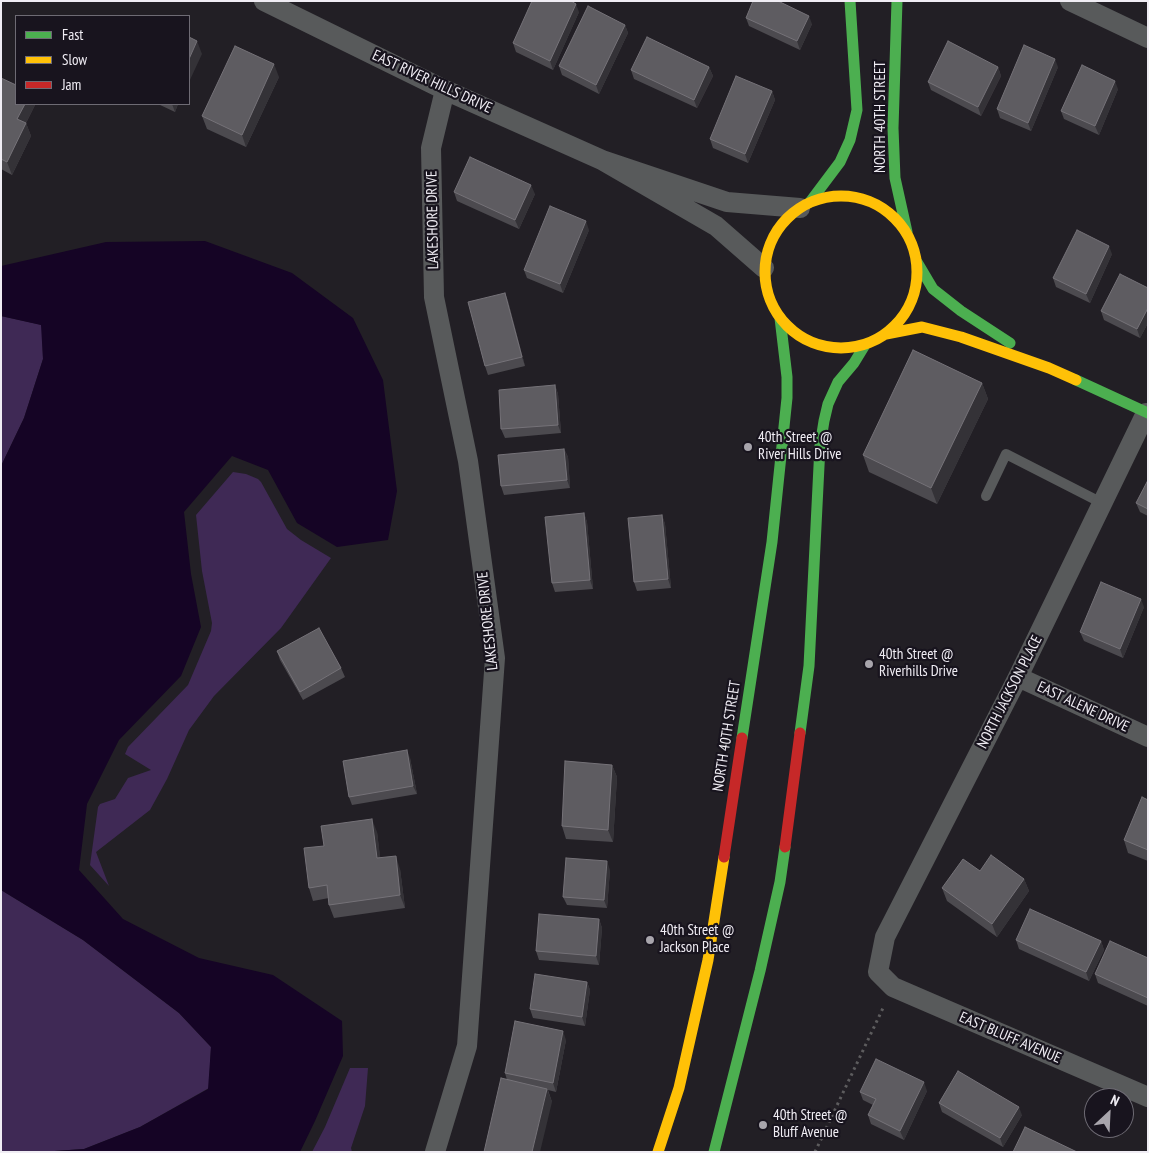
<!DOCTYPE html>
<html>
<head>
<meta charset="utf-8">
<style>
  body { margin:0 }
  #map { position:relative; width:1149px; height:1153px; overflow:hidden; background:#221f25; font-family:"PT Sans Narrow",sans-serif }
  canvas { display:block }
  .frame { position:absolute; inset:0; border:2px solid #f0edf4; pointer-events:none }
  .legend { position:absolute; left:15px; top:15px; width:175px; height:90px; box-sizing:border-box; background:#18141e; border:1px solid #6e6b74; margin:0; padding:6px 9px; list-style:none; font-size:15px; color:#f0edf4 }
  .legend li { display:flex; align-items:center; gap:10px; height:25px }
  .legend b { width:25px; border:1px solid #6e6b74 }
  .north { position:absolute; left:1084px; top:1088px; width:50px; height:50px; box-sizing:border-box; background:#18141e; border:1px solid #6e6b74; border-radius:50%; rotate:25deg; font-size:14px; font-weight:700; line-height:20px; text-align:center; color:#f0edf4 }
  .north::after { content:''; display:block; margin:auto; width:18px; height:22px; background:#a8a5ac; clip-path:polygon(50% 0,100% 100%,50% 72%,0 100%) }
</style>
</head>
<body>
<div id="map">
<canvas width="1149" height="1153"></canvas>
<div class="frame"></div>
<ul class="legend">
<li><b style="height:6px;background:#4caf50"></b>Fast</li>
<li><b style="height:6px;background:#ffc107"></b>Slow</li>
<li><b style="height:6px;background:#c62828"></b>Jam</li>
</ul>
<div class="north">N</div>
</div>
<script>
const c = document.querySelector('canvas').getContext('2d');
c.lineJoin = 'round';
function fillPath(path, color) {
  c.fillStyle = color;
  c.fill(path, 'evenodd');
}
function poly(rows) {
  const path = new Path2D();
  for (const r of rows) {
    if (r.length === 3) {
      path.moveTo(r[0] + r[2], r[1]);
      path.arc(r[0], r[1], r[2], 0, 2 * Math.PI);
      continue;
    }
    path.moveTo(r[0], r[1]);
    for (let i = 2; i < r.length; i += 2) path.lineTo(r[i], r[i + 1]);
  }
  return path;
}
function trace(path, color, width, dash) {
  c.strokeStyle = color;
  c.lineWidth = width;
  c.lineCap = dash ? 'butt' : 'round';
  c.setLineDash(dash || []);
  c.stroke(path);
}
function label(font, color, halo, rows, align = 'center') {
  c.font = font + ' "PT Sans Narrow",sans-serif';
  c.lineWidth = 4.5;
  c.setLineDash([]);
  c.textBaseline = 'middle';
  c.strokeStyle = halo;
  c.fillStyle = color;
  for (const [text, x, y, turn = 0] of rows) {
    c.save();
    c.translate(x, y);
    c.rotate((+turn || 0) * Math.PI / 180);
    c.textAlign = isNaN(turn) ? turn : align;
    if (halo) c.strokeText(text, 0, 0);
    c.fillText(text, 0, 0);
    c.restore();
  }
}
fillPath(poly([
  [1,316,42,325,43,359,24,418,1,466],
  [233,472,246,474,258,479,261,482,287,529,301,540,331,558,281,628,214,696,189,730,167,779,150,810,96,852,109,886,90,865,98,807,100,804,115,799,128,778,151,770,125,754,128,747,188,685,211,631,212,623,202,571,196,515],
  [1,890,83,940,179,1013,211,1047,209,1088,140,1127,84,1149,40,1152,1,1152],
  [350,1068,368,1068,365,1106,351,1148,352,1152,312,1152,325,1127]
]), '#3f2955');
fillPath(poly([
  [205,241,292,273,353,318,383,380,397,491,388,540,337,547,297,523,268,470,232,456,184,512,191,574,201,627,181,676,119,740,87,804,79,870,123,919,199,958,273,975,342,1021,343,1056,315,1121,300,1152,40,1152,84,1149,140,1127,208,1089,211,1047,179,1013,83,940,1,890,1,466,24,418,43,359,41,325,1,316,1,266,106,242]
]), '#150425');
trace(poly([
  [815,1152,884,1006]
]), '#5d5c5e', 3, [2.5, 4]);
trace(poly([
  [986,496,1006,454,1102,503]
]), '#585a5b', 10);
trace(poly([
  [264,1,445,90,602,160],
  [1070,1,1148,38],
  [764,268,716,226,602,160,727,202,800,208],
  [1146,413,1018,677,885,937,878,972,893,987,1148,1097],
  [1018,677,1148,737],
  [435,1152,467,1046,495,658,468,461,434,297,431,148,445,90]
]), '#585a5b', 20);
trace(poly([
  [897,1,893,128,895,178,907,232],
  [810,202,840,162,850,140,857,110,850,1],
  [917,262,933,289,961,311,1010,343],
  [1076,380,1148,413],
  [800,733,809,666,820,446,824,421,828,404,838,382,854,363,865,345],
  [742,738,772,542,787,398,787,377,780,318],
  [714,1152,760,971,780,882,785,847]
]), '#4caf50', 11);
trace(poly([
  [841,272,76],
  [886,334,922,327,961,337,1049,368,1076,380],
  [658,1152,679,1088,708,960,724,857]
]), '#ffc107', 11);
trace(poly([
  [785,847,800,733],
  [724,857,742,738]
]), '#c62828', 11);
fillPath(poly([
  [579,12,553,70,516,52,513,43],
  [746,18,812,24,800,50,749,26],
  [625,25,628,33,599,94,562,75,559,66],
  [709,67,713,76,697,108,634,79,631,70],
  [998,67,1001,76,981,116,931,90,928,82],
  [1058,67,1031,131,1000,118,997,109],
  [279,77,246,147,207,129,202,116],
  [1,78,35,105,26,123,31,136,12,175,1,169],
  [1118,89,1099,135,1064,119,1061,111],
  [772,91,775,100,748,163,713,148,710,139],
  [158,104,178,104,175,112],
  [454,192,535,194,519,229,457,201],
  [589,230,563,293,527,278,524,270],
  [1112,254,1090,303,1056,287,1053,278],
  [1148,288,1148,323,1140,338,1104,320,1101,311],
  [505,293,508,301,525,366,488,375,485,366],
  [982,383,988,399,937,504,869,472,863,455],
  [555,385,558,394,561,433,505,438,501,429],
  [564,449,568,457,570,488,504,495,501,486],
  [1148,480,1148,516,1140,512,1136,503],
  [584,513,587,522,593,589,555,592,552,583],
  [662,515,665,524,671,588,637,591,634,582],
  [1144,607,1123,658,1084,641,1080,632],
  [277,651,341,668,345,677,303,700,280,660],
  [410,758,417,794,352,805,349,797],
  [612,765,617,777,613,842,566,839,562,826],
  [1148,800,1148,861,1128,853,1124,840],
  [377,832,380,858,400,869,405,908,334,918,329,905,329,898,313,901,309,888,324,846],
  [610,870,607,908,567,905,563,897],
  [980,871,1024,879,1029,891,997,937,947,901,942,888],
  [599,919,602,928,599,965,539,960,536,951],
  [1016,940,1101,941,1104,950,1089,981,1019,949],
  [1148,958,1148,1006,1098,983,1095,974],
  [587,982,590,990,585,1026,533,1018,530,1009],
  [566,1040,556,1092,548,1090,552,1102,507,1080,505,1073],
  [927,1091,904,1140,871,1124,868,1115,873,1105,863,1100,860,1092],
  [939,1103,1022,1115,1003,1147,942,1112]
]), '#4c4a4f');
fillPath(poly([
  [576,4,579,12,553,70,550,61],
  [809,16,812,24,800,50,797,41],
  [625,25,628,33,599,94,596,85],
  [197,41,202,54,189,82,189,59],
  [1055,59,1058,67,1031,131,1028,123],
  [274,64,279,77,246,147,242,135],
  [709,67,713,76,697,108,694,100],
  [998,67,1001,76,981,116,978,107],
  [1115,81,1118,89,1099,135,1095,126],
  [772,91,775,100,748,163,745,154],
  [25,104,34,104,35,105,22,131,17,119],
  [172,104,178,104,175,112],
  [26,123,31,136,12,175,7,162],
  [531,185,535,194,519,229,515,220],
  [586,221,589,230,563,293,560,284],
  [1109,246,1112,254,1090,303,1086,294],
  [505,293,508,301,525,366,522,357],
  [1148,308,1148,323,1140,338,1137,329],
  [982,383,988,399,937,504,931,488],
  [555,385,558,394,561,433,558,425],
  [564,449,568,457,570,488,567,480],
  [584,513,587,522,593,589,590,580],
  [662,515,665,524,671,588,668,579],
  [1141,599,1144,607,1123,658,1120,649],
  [407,750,410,758,417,794,413,786],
  [612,765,617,777,613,842,608,830],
  [372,819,377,832,382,871,377,858],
  [396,856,400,869,405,908,400,895],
  [607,861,610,870,607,908,604,900],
  [1024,879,1029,891,997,937,992,924],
  [599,919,602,928,599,965,596,956],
  [1101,941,1104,950,1089,981,1086,972],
  [587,982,590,990,585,1026,582,1017],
  [563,1031,566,1040,556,1092,553,1083],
  [924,1082,927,1091,904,1140,900,1131],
  [547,1089,552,1102,540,1152,532,1152],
  [1019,1107,1022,1115,1003,1147,1000,1138]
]), '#343237');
const building = poly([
  [532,1,571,1,576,4,550,61,513,43,532,1],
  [753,1,778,1,809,16,797,41,746,18,753,1],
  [588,6,625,25,596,85,559,66,588,6],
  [189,37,197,41,189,59,189,37],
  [647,37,709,67,694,100,631,70,647,37],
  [948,41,998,67,978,107,928,82,948,41],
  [1024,45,1055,59,1028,123,997,109,1024,45],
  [235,46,274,64,242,135,202,116,235,46],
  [1082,65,1115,81,1095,126,1061,111,1082,65],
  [736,76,772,91,745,154,710,139,736,76],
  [1,78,16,85,16,104,25,104,17,119,26,123,7,162,1,159,1,78],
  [470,157,531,185,515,220,454,192,470,157],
  [550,206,586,221,560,284,524,270,550,206],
  [1077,230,1109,246,1086,294,1053,278,1077,230],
  [1120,274,1148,288,1148,308,1137,329,1101,311,1120,274],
  [505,293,522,357,485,366,468,302,505,293],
  [913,350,982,383,931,488,863,455,913,350],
  [555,385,558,425,501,429,499,390,555,385],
  [564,449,567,480,501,486,498,455,564,449],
  [1148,480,1148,509,1136,503,1148,480],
  [584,513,590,580,552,583,545,517,584,513],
  [662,515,668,579,634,582,628,518,662,515],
  [1101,582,1141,599,1120,649,1080,632,1101,582],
  [319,628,341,668,300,692,277,651,319,628],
  [407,750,413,786,349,797,343,761,407,750],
  [565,761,612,765,608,830,562,826,565,761],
  [1142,797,1148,800,1148,850,1124,840,1142,797],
  [372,819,377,858,396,856,400,895,329,905,327,885,309,888,304,848,324,846,321,826,372,819],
  [991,855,1024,879,992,924,942,888,963,859,980,871,991,855],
  [566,858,607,861,604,900,563,897,566,858],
  [1030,909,1101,941,1086,972,1016,940,1030,909],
  [539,914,599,919,596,956,536,951,539,914],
  [1110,941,1148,958,1148,998,1095,974,1110,941],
  [535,974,587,982,582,1017,530,1009,535,974],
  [515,1021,563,1031,553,1083,505,1073,515,1021],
  [876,1059,924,1082,900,1131,868,1115,876,1099,860,1092,876,1059],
  [958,1071,1019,1107,1000,1138,939,1103,958,1071],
  [501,1078,547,1089,532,1152,484,1152,501,1078],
  [1025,1127,1077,1152,1013,1152,1025,1127]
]);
fillPath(building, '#5e5c61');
trace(building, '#757278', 1);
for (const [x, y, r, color] of [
  [748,447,5,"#a8a5ac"],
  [869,664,5,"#a8a5ac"],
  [650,940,5,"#a8a5ac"],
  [763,1125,5,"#a8a5ac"]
]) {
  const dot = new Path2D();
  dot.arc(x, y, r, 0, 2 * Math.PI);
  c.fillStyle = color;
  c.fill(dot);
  trace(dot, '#18141e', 2);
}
label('15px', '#f0edf4', '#18141e', [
  ["EAST RIVER HILLS DRIVE",432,82,25],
  ["NORTH 40TH STREET",881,117,-90],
  ["LAKESHORE DRIVE",433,220,-91],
  ["LAKESHORE DRIVE",488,621,-96],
  ["NORTH JACKSON PLACE",1010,692,-63],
  ["EAST ALENE DRIVE",1083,707,25],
  ["NORTH 40TH STREET",727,736,-81],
  ["EAST BLUFF AVENUE",1010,1038,23]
]);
label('15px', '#f0edf4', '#18141e', [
  ["40th Street @",758,438],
  ["River Hills Drive",758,455],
  ["40th Street @",879,655],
  ["Riverhills Drive",879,672],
  ["40th Street @",660,931],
  ["Jackson Place",660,948],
  ["40th Street @",773,1116],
  ["Bluff Avenue",773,1133]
], 'left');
</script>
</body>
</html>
